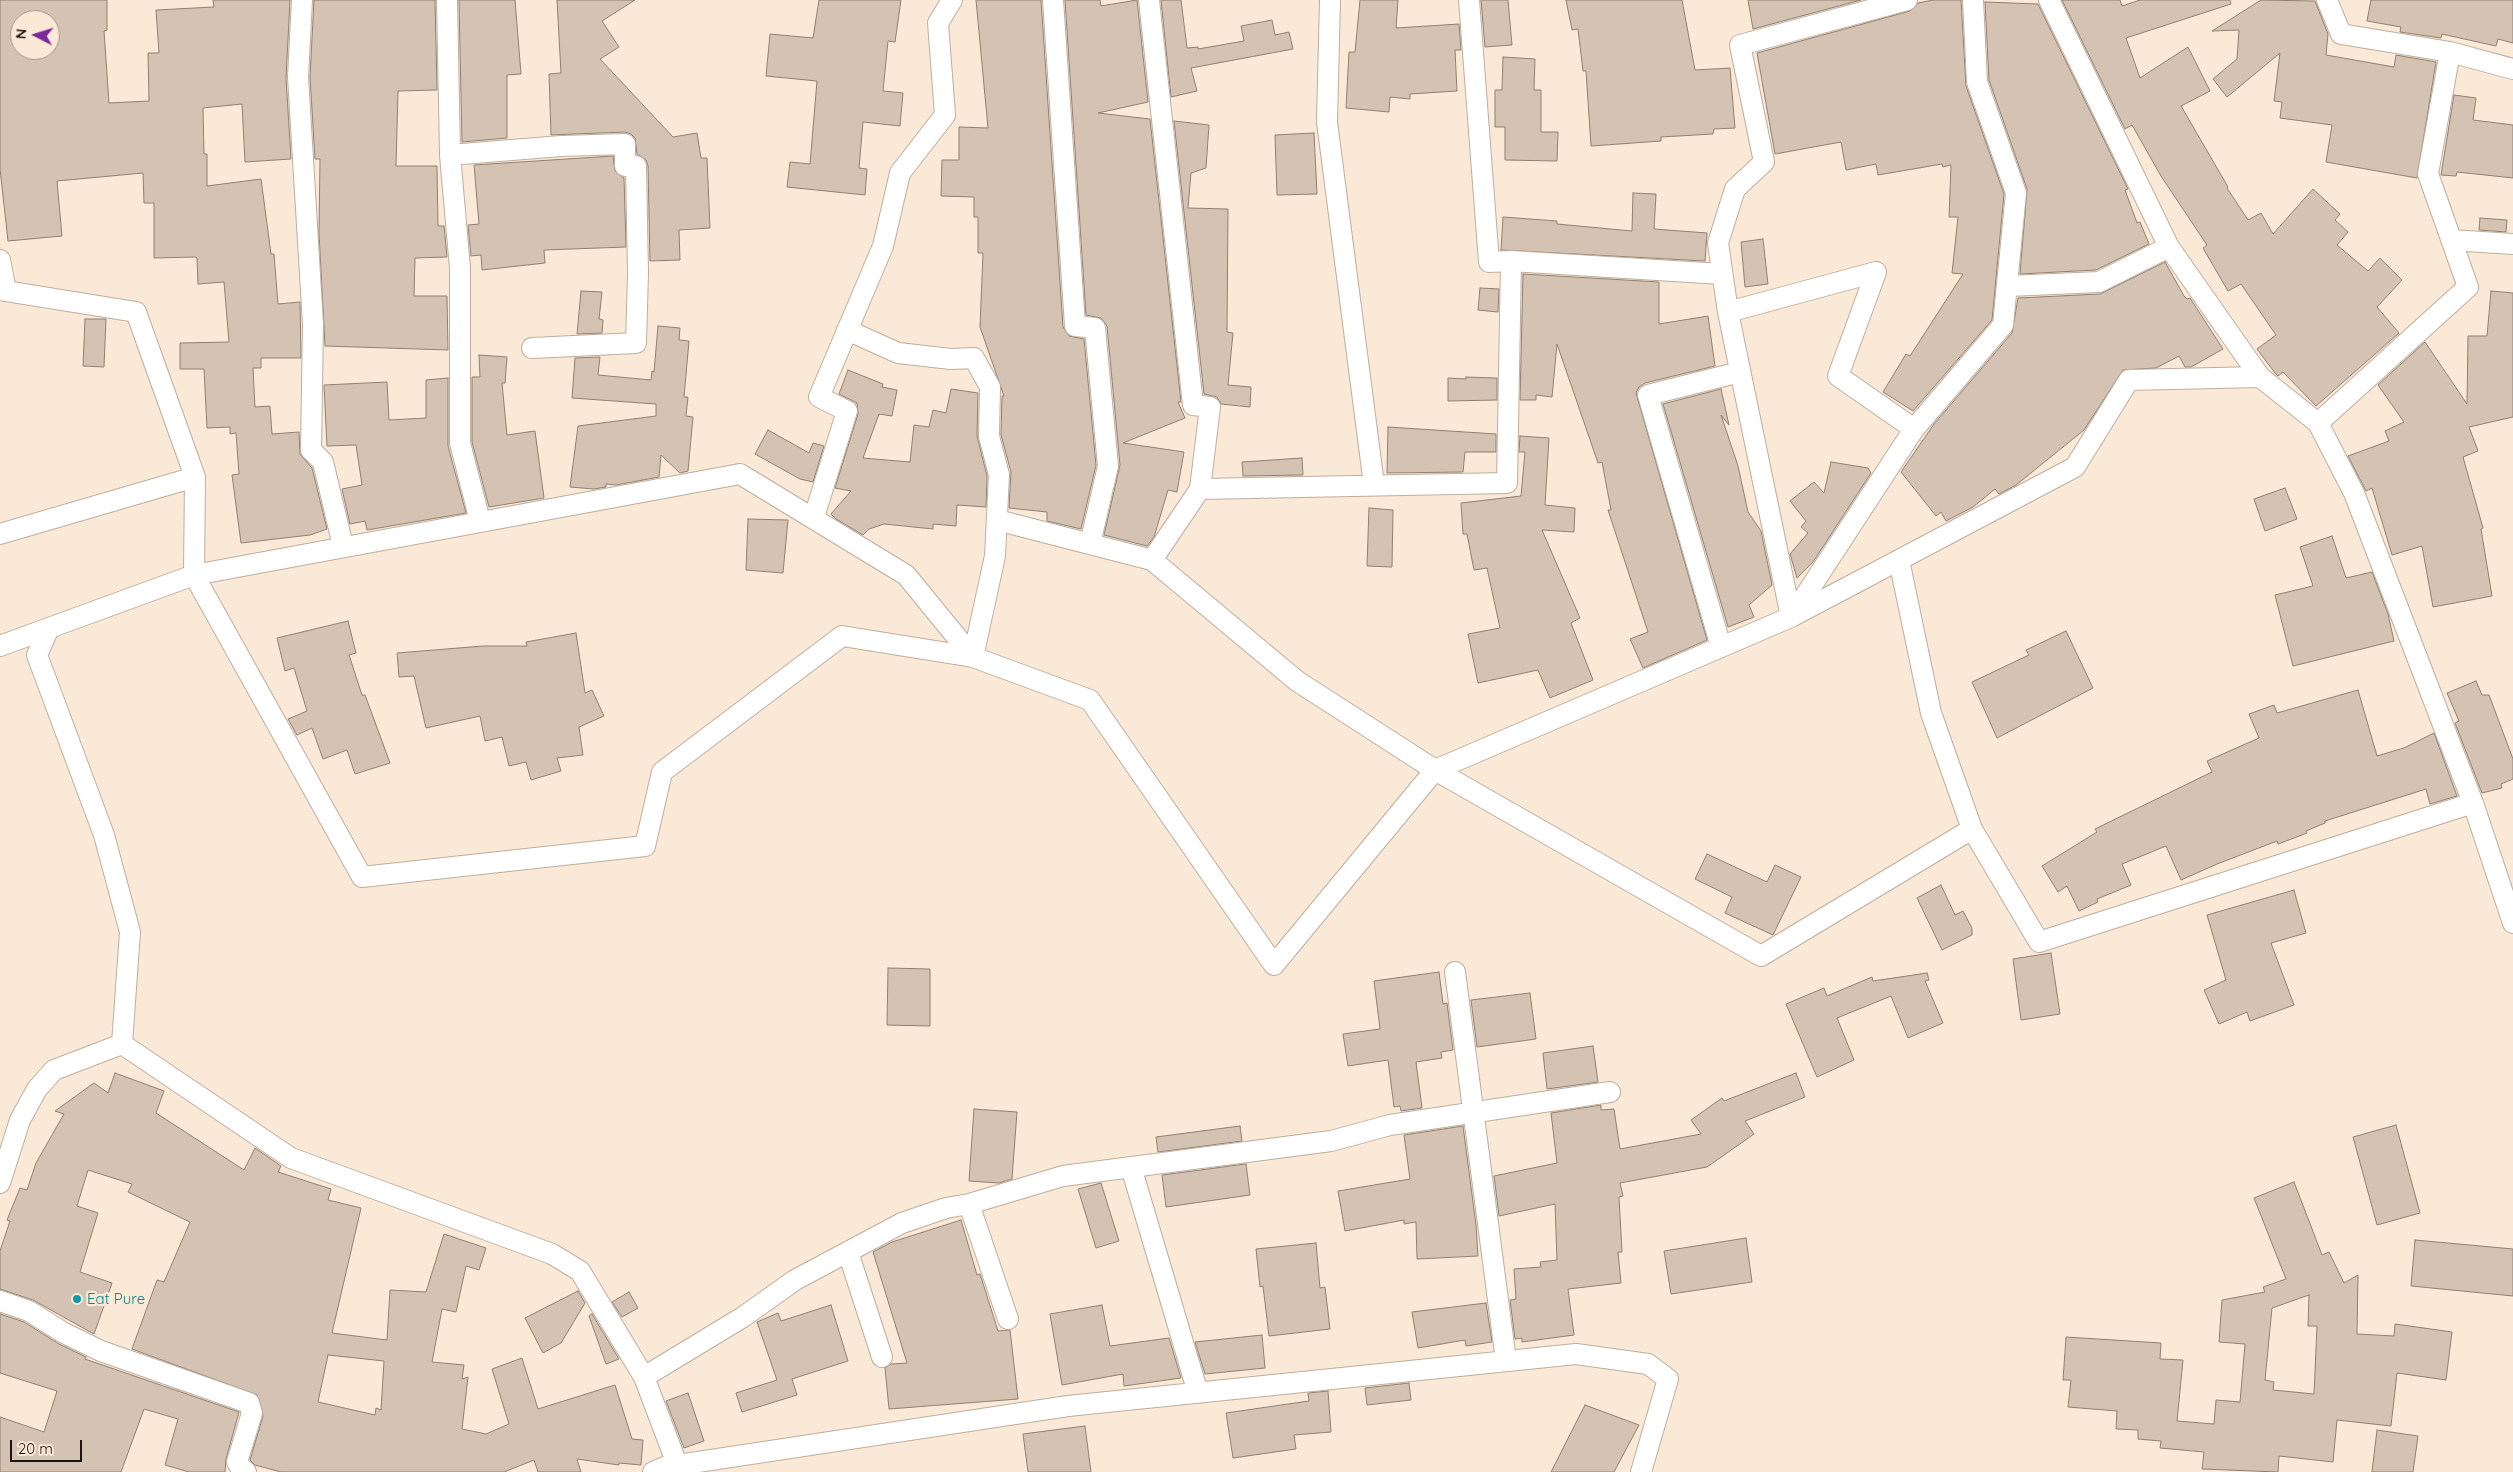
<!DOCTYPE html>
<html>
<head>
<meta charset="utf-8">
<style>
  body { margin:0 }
  #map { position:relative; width:2513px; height:1472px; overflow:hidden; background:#fbe9d8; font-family:Quicksand,sans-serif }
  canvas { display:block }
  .north { position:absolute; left:10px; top:10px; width:50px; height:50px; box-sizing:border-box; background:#fbe9d8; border:1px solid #a19488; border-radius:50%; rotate:275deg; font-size:14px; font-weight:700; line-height:20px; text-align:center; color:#1b150f }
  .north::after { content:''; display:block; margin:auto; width:18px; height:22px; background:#7c2999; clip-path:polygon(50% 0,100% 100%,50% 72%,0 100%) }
  .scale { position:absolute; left:10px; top:1440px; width:72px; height:22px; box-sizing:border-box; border:2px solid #1b150f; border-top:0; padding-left:6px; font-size:15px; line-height:18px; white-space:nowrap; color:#1b150f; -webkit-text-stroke:4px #fbe9d8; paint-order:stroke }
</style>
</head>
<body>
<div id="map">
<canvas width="2513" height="1472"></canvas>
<div class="north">N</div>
<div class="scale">20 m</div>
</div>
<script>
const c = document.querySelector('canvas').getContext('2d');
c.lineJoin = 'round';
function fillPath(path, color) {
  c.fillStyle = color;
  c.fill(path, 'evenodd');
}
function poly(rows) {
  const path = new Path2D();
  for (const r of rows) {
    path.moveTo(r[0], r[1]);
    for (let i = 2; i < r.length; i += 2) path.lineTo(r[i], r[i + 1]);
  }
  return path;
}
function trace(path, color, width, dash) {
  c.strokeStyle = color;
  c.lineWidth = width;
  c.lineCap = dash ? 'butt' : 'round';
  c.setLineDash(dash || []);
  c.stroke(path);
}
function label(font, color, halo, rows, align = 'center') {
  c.font = font + ' Quicksand,sans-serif';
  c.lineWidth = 4.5;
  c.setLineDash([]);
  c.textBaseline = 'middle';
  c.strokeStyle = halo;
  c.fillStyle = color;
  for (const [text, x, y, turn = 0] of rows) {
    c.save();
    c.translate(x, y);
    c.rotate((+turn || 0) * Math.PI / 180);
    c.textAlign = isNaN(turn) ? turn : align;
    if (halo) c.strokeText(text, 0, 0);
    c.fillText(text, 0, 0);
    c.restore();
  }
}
const building = poly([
  [0,0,107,0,107,30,104,31,109,103,149,101,148,53,159,53,156,10,214,7,213,0,290,0,286,78,291,159,245,162,242,104,203,108,204,154,207,154,207,186,261,179,271,254,274,254,278,304,300,302,301,358,261,358,261,368,253,368,255,407,270,406,272,434,299,432,300,454,312,468,327,529,310,535,241,543,232,475,239,474,236,433,230,434,230,427,207,428,204,369,180,369,180,343,229,342,224,282,198,284,197,258,196,257,154,258,154,203,144,203,143,173,57,181,62,236,8,241,0,169,0,0],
  [20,20,50,20,50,50,20,50,20,20],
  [314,0,435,0,437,90,398,91,396,166,437,166,438,226,444,226,447,257,415,258,414,296,447,296,448,350,325,346,319,233,320,159,315,159,310,77,314,0],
  [459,0,515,0,521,74,507,75,507,138,462,142,459,0],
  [557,0,635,0,602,21,619,47,600,59,673,137,697,133,701,158,707,158,710,228,679,230,680,260,650,261,648,166,646,160,637,154,635,138,631,134,625,132,551,135,549,74,561,73,557,0],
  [819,0,901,0,895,42,888,41,883,91,903,93,900,126,863,122,859,168,867,169,865,195,787,187,790,162,810,164,817,81,766,76,770,34,813,38,819,0],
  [976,0,1041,0,1063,327,1069,336,1084,339,1096,465,1081,529,1047,521,1047,512,1009,508,1011,472,1001,435,1002,396,1004,396,980,327,983,253,978,253,978,217,974,217,974,197,941,196,942,160,959,160,959,127,988,128,976,0],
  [1065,0,1100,0,1101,6,1137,0,1148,102,1098,113,1150,119,1181,402,1178,402,1185,418,1123,443,1184,452,1177,492,1168,490,1154,537,1147,546,1104,535,1120,465,1107,326,1101,318,1086,315,1065,0],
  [1161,0,1181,0,1187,48,1198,47,1198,49,1244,41,1241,26,1272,20,1275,35,1289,32,1293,49,1191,68,1197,91,1171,97,1161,0],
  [1360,0,1398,0,1396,28,1459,24,1461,50,1455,50,1457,91,1410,94,1410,99,1390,97,1389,112,1346,108,1349,52,1355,52,1360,0],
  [1481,0,1508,0,1512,45,1485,47,1481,0],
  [1566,0,1682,0,1695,70,1730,68,1735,128,1714,129,1713,134,1661,137,1661,141,1591,146,1586,71,1583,71,1578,29,1572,30,1566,0],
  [1748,0,1861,0,1753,29,1748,0],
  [1933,0,1961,0,1966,86,2004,194,1992,320,1913,411,1883,392,1906,354,1910,356,1963,274,1952,273,1958,217,1949,217,1951,165,1943,167,1942,164,1878,175,1876,164,1846,170,1841,142,1775,154,1757,53,1910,11,1918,3,1933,0],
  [2062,0,2120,0,2122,6,2140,0,2230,0,2231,4,2126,38,2140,78,2188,47,2210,91,2181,106,2228,187,2227,188,2248,220,2261,213,2273,234,2313,189,2340,214,2335,220,2348,232,2337,245,2368,271,2380,258,2402,280,2377,307,2399,333,2316,406,2283,372,2278,376,2275,373,2257,349,2276,335,2241,284,2228,291,2203,248,2207,245,2161,176,2132,125,2125,129,2062,0],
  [2261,0,2315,1,2328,34,2326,55,2394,67,2396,55,2436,62,2417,178,2326,162,2332,125,2280,118,2282,102,2274,101,2280,53,2227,97,2213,79,2237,59,2239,30,2212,31,2261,0],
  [2371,0,2513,0,2513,43,2498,39,2496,46,2442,34,2441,38,2400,32,2401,27,2367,21,2371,0],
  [1985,2,2038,4,2128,189,2125,190,2137,223,2140,222,2149,244,2096,270,2020,274,2027,189,1989,80,1985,2],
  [1503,57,1535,59,1534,90,1541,90,1541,132,1558,132,1557,161,1505,160,1505,127,1495,127,1495,90,1502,90,1503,57],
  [2454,95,2476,98,2473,120,2513,125,2513,178,2457,172,2456,176,2441,175,2454,95],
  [1174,121,1209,125,1206,168,1191,173,1188,208,1228,209,1227,332,1233,333,1228,385,1251,387,1250,407,1221,404,1217,397,1204,394,1174,121],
  [1314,133,1317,194,1277,195,1275,135,1314,133],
  [613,156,615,171,624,178,626,247,544,250,545,263,482,270,481,255,471,256,468,225,479,224,474,165,613,156],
  [1633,193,1656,194,1654,229,1707,233,1705,261,1501,250,1503,217,1557,221,1557,224,1632,231,1633,193],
  [2480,218,2507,220,2506,232,2479,230,2480,218],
  [1763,239,1768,284,1745,287,1741,242,1763,239],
  [2165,262,2184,296,2187,299,2190,298,2223,349,2191,367,2185,367,2179,356,2156,368,2123,370,2084,430,2016,485,1999,494,1995,489,1973,507,1946,521,1941,512,1936,516,1901,472,1934,424,2012,333,2018,298,2100,294,2165,262],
  [1523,274,1659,282,1659,324,1708,316,1715,366,1645,383,1639,387,1636,393,1707,640,1643,668,1630,639,1648,632,1608,510,1611,510,1602,462,1598,463,1557,344,1552,397,1536,395,1536,400,1520,400,1523,274],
  [1480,288,1499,289,1498,312,1478,310,1480,288],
  [581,291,602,292,599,319,603,320,602,333,577,334,581,291],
  [2491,291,2513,293,2513,417,2469,427,2478,451,2463,457,2483,528,2481,529,2492,596,2433,607,2422,546,2392,555,2372,488,2366,491,2348,456,2389,441,2385,431,2404,422,2378,385,2425,342,2467,404,2468,336,2487,336,2491,291],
  [85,319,106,319,104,367,83,366,85,319],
  [658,326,680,328,679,340,689,341,684,397,688,397,686,416,693,417,688,471,680,473,661,455,659,477,616,485,606,484,606,487,594,489,570,487,578,426,656,416,656,404,572,398,575,358,600,357,598,375,651,380,652,371,654,372,658,326],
  [479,355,507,357,505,383,502,383,507,435,535,431,544,498,489,507,472,442,472,377,480,377,479,355],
  [848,370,883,384,882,387,897,390,892,416,879,414,863,458,910,462,914,425,929,427,933,410,946,413,951,389,978,393,977,436,987,476,986,507,957,505,956,526,933,524,933,529,884,524,869,529,863,535,836,519,831,514,851,491,835,488,858,414,857,403,839,394,848,370],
  [1466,377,1497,378,1497,400,1448,401,1448,378,1466,379,1466,377],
  [448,378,448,446,466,513,367,530,365,521,350,524,342,489,362,485,356,445,327,446,324,385,387,382,389,420,426,418,426,380,448,378],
  [1721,389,1729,425,1721,415,1738,466,1748,512,1761,531,1772,585,1749,605,1754,617,1728,627,1663,404,1721,389],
  [1388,427,1496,434,1496,452,1465,452,1463,472,1387,473,1388,427],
  [768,430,809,453,813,443,824,446,813,482,800,479,755,454,768,430],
  [1520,436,1549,438,1545,505,1575,508,1574,532,1542,530,1580,618,1571,623,1593,680,1550,698,1538,670,1478,683,1468,634,1500,628,1487,568,1474,570,1467,534,1463,534,1461,503,1521,496,1525,452,1519,452,1520,436],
  [1302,458,1303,475,1243,476,1242,462,1302,458],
  [1831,462,1868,468,1871,473,1813,562,1797,578,1790,554,1808,533,1801,527,1806,521,1790,501,1814,482,1824,493,1831,462],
  [2285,488,2297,519,2265,531,2254,499,2285,488],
  [1369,508,1393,510,1392,567,1367,566,1369,508],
  [748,519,788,520,783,573,746,570,748,519],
  [2332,536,2346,578,2372,572,2388,614,2394,641,2293,666,2275,595,2313,586,2300,547,2332,536],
  [348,621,356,653,349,655,362,695,365,695,390,763,355,774,347,750,323,759,312,728,297,735,288,719,307,711,294,668,285,671,277,638,348,621],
  [2066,631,2093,688,1997,738,1972,682,2029,655,2026,650,2066,631],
  [576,633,585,693,592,690,604,716,579,727,583,755,557,758,561,771,531,780,526,762,509,766,502,737,485,741,480,716,426,728,414,676,399,677,397,653,483,646,527,646,526,642,576,633],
  [2476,681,2482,695,2489,695,2513,759,2513,779,2501,784,2502,788,2482,793,2455,723,2459,721,2447,693,2476,681],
  [2358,690,2377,756,2404,748,2434,733,2457,796,2430,804,2426,789,2325,821,2325,823,2306,831,2307,833,2278,844,2277,841,2217,864,2181,880,2166,846,2122,864,2131,885,2097,899,2098,902,2079,911,2067,886,2058,892,2042,866,2097,832,2095,829,2212,772,2207,761,2259,738,2249,714,2274,705,2277,713,2358,690],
  [1707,854,1767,882,1775,865,1801,877,1773,935,1725,913,1732,897,1695,879,1707,854],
  [1941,885,1955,915,1963,911,1972,928,1972,935,1942,950,1917,898,1941,885],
  [2294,890,2306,933,2271,943,2294,1005,2250,1021,2247,1012,2219,1024,2204,990,2226,980,2207,915,2294,890],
  [2051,953,2060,1014,2021,1020,2013,959,2051,953],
  [888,968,930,969,930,1026,887,1025,888,968],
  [1439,972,1443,1004,1447,1003,1453,1050,1441,1052,1442,1058,1416,1062,1422,1108,1401,1111,1400,1106,1394,1107,1388,1060,1348,1066,1343,1034,1380,1029,1374,981,1439,972],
  [1927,973,1929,980,1925,981,1943,1023,1908,1038,1891,996,1837,1018,1854,1060,1817,1077,1786,1004,1824,988,1827,996,1872,977,1873,981,1927,973],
  [1530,993,1536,1039,1477,1047,1471,1000,1530,993],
  [1593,1046,1598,1082,1547,1089,1543,1053,1593,1046],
  [115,1073,164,1091,156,1113,244,1170,255,1148,281,1166,278,1172,331,1189,328,1200,361,1208,332,1333,387,1340,390,1290,426,1292,444,1234,486,1248,479,1270,466,1266,456,1312,442,1309,432,1362,464,1365,462,1379,468,1377,462,1429,486,1434,509,1424,492,1369,522,1358,538,1409,615,1385,632,1439,643,1440,641,1465,619,1463,619,1465,577,1459,581,1472,538,1472,534,1460,504,1472,281,1472,255,1465,250,1460,263,1416,257,1395,132,1349,157,1280,164,1282,190,1222,128,1192,132,1184,88,1170,77,1206,98,1213,80,1272,112,1283,94,1334,33,1300,0,1289,0,1251,10,1221,7,1220,20,1188,27,1190,36,1163,64,1114,55,1111,94,1083,108,1093,115,1073],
  [328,1355,384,1361,381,1410,376,1408,375,1415,318,1402,328,1355],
  [1796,1073,1805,1097,1745,1121,1754,1134,1707,1167,1620,1183,1623,1196,1619,1197,1622,1252,1618,1252,1621,1283,1568,1289,1574,1335,1522,1342,1522,1338,1515,1339,1510,1300,1516,1299,1514,1269,1541,1267,1540,1262,1557,1260,1555,1204,1499,1216,1494,1176,1557,1163,1551,1113,1601,1105,1601,1110,1614,1109,1620,1149,1701,1134,1691,1120,1722,1098,1724,1101,1796,1073],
  [974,1109,1017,1112,1012,1179,999,1183,969,1181,974,1109],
  [2396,1125,2420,1213,2377,1225,2353,1137,2396,1125],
  [1240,1126,1242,1141,1158,1152,1156,1137,1240,1126],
  [1463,1126,1476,1225,1478,1256,1417,1259,1416,1222,1404,1224,1404,1220,1345,1231,1338,1191,1410,1179,1404,1135,1463,1126],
  [1246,1164,1250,1195,1166,1207,1162,1175,1246,1164],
  [2294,1182,2322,1255,2329,1252,2344,1283,2358,1275,2357,1334,2394,1336,2395,1324,2452,1332,2446,1380,2397,1373,2391,1426,2337,1420,2333,1462,2279,1456,2278,1472,2202,1469,2204,1452,2160,1448,2161,1441,2138,1439,2138,1430,2116,1429,2117,1411,2068,1407,2071,1380,2063,1380,2066,1337,2161,1343,2160,1359,2183,1360,2177,1421,2214,1424,2216,1400,2240,1402,2245,1344,2219,1342,2222,1300,2265,1292,2263,1287,2286,1279,2254,1198,2294,1182],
  [2309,1295,2308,1326,2317,1326,2314,1394,2273,1390,2274,1382,2265,1380,2272,1308,2309,1295],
  [1101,1183,1119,1241,1096,1248,1078,1189,1101,1183],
  [961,1220,977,1275,980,1274,998,1331,1010,1330,1018,1399,889,1409,885,1368,891,1364,907,1363,873,1252,892,1242,961,1220],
  [1746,1238,1752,1282,1671,1294,1664,1251,1746,1238],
  [2415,1240,2513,1249,2513,1296,2411,1286,2415,1240],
  [1316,1243,1320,1288,1325,1287,1330,1329,1269,1336,1263,1286,1260,1287,1256,1249,1316,1243],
  [578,1291,585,1303,561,1343,543,1353,525,1318,578,1291],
  [629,1292,638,1308,622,1317,612,1302,629,1292],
  [1486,1303,1492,1342,1466,1346,1465,1340,1418,1348,1412,1312,1486,1303],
  [831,1305,848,1361,792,1379,797,1395,742,1412,736,1393,777,1380,757,1322,778,1313,781,1321,831,1305],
  [1102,1305,1110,1346,1169,1338,1181,1378,1124,1386,1123,1374,1062,1385,1050,1314,1102,1305],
  [0,1314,24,1322,59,1344,86,1357,85,1359,239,1412,226,1459,225,1472,189,1472,165,1465,178,1419,144,1409,121,1472,0,1472,0,1417,44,1432,57,1391,0,1373,0,1314],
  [592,1314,619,1359,606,1364,589,1316,592,1314],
  [1262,1335,1265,1368,1205,1374,1195,1342,1262,1335],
  [1409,1383,1411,1400,1367,1405,1365,1388,1409,1383],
  [1328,1391,1331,1432,1294,1435,1296,1449,1233,1458,1226,1413,1309,1401,1308,1393,1328,1391],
  [688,1393,704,1441,684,1448,666,1401,688,1393],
  [1585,1405,1639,1425,1614,1472,1551,1472,1585,1405],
  [1085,1426,1091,1472,1028,1472,1023,1434,1085,1426],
  [2377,1430,2418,1436,2413,1472,2372,1472,2377,1430]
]);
fillPath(building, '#d4c3b3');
trace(building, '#908071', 1);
const street = poly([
  [302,0,298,77,313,324,311,450,323,462,343,546],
  [447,0,450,155,460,268,460,443,480,521],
  [1053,0,1075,326,1095,328,1108,466,1090,544],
  [1149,0,1193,405,1210,407,1200,489],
  [1330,0,1327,122,1374,485],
  [2049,0,2169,247,2260,377,2318,423,2354,493,2473,803,2513,923],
  [2327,0,2341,34,2450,52,2513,69],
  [450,155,561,146,625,144,625,166,636,166,638,273,636,343,532,348],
  [2451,240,2513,244],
  [0,260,6,291],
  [1511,261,1722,274],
  [1876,272,1838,376,1914,429],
  [2009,286,2099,282,2169,247],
  [0,290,136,312,195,477,194,575,49,628,37,655,104,835,130,932,122,1044,54,1070,37,1089,20,1120,0,1183],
  [1728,312,1876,272],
  [847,330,898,353,951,359,974,358,990,387,989,436,999,475,995,556,973,657],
  [2318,423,2468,287,2428,174,2450,52],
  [814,517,847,411,819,397,883,246,900,173,945,115,938,23,952,0],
  [997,520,1152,560,1297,681,1435,770,1761,956,1972,829,2039,942,2473,803],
  [0,534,195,477],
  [1152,560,1200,489,1507,483,1511,261,1489,262,1469,0],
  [1899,560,1931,713,1972,829],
  [1792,616,1914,429,2003,325,2016,193,1977,82,1973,0],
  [1791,617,1728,312,1718,243,1735,189,1764,162,1740,45,1907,0],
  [0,646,49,628],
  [1721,647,1648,395,1740,372],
  [973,657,906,575,740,474,194,575,362,877,645,846,662,772,842,636,973,657,1090,700,1274,965,1435,770,1791,617,2075,467,2129,380,2260,377],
  [1455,972,1506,1361],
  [122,1044,291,1158,552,1254,580,1271,644,1377,680,1472],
  [1131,1167,1198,1393],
  [969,1204,1008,1319],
  [848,1252,882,1357],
  [0,1301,29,1311,64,1333,101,1351,249,1403,252,1413,237,1462,240,1467,246,1472],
  [644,1377,743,1317,795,1280,902,1223,946,1208,969,1204,1063,1176,1331,1141,1390,1125,1610,1092],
  [653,1472,665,1467,1068,1406,1576,1354,1648,1364,1668,1379,1641,1472]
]);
trace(street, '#beae9d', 22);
trace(street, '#fff', 20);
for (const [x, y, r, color] of [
  [77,1299,5,"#0f9aa8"]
]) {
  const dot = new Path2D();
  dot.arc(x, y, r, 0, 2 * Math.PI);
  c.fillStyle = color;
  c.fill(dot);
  trace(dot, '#fbe9d8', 2);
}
label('15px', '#0d838f', '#fbe9d8', [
  ["Eat Pure",87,1299]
], 'left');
</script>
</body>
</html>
